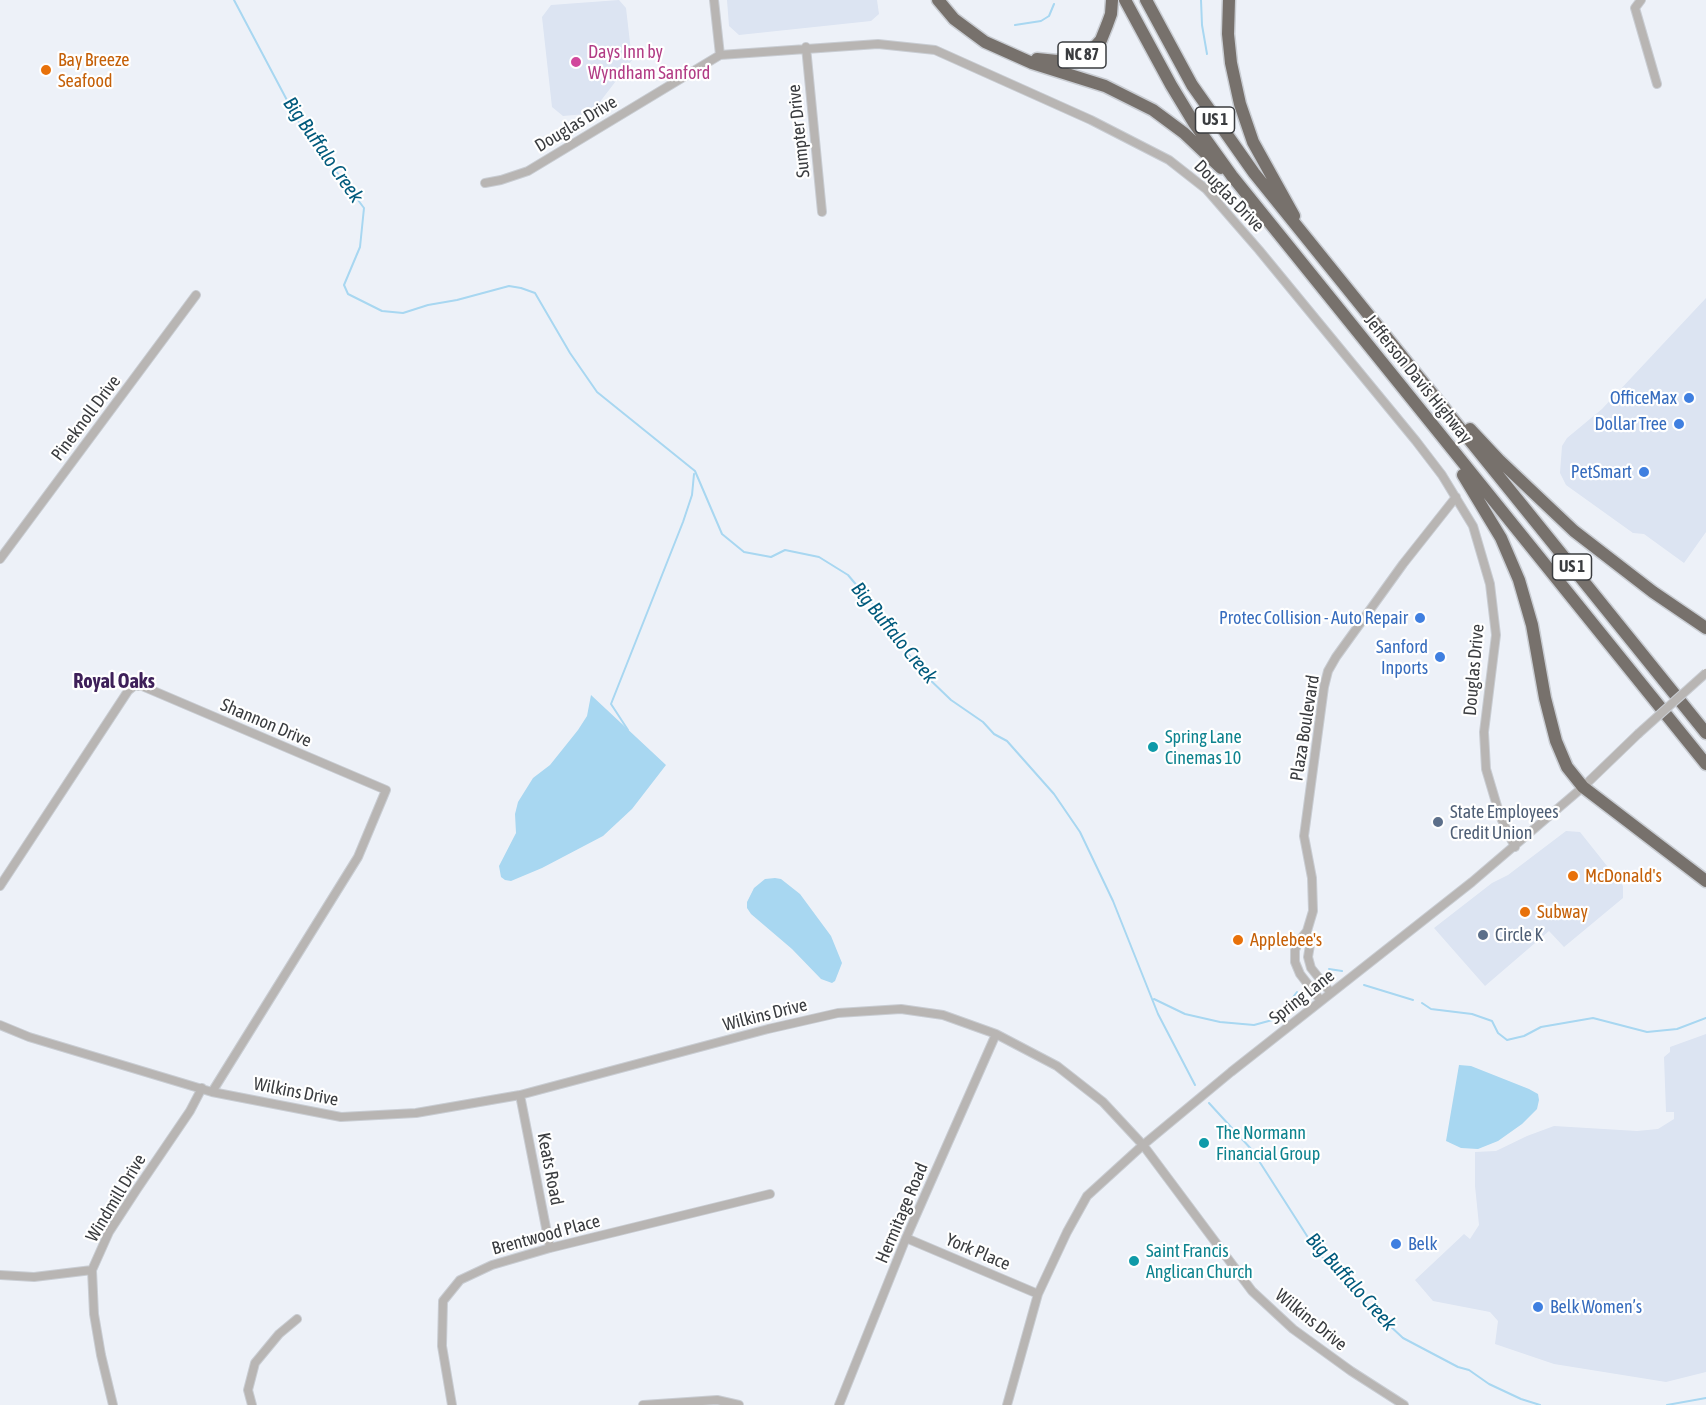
<!DOCTYPE html>
<html>
<head>
<meta charset="utf-8">
<style>
  body { margin:0 }
  canvas { display:block; background:#edf1f8 }
</style>
</head>
<body>
<canvas width="1706" height="1405"></canvas>
<script>
const c = document.querySelector('canvas').getContext('2d');
c.lineJoin = 'round';
function fillPath(path, color) {
  c.fillStyle = color;
  c.fill(path, 'evenodd');
}
function poly(rows) {
  const path = new Path2D();
  for (const r of rows) {
    path.moveTo(r[0], r[1]);
    for (let i = 2; i < r.length; i += 2) path.lineTo(r[i], r[i + 1]);
  }
  return path;
}
function trace(path, color, width, dash) {
  c.strokeStyle = color;
  c.lineWidth = width;
  c.lineCap = dash ? 'butt' : 'round';
  c.setLineDash(dash || []);
  c.stroke(path);
}
function label(font, color, halo, rows, align = 'center') {
  c.font = font + ' "Asap Condensed",sans-serif';
  c.lineWidth = 4.5;
  c.setLineDash([]);
  c.textBaseline = 'middle';
  c.strokeStyle = halo;
  c.fillStyle = color;
  for (const [text, x, y, turn = 0] of rows) {
    c.save();
    c.translate(x, y);
    c.rotate((+turn || 0) * Math.PI / 180);
    c.textAlign = isNaN(turn) ? turn : align;
    if (halo) c.strokeText(text, 0, 0);
    c.fillText(text, 0, 0);
    c.restore();
  }
}
fillPath(poly([
  [619,0,626,8,632,60,596,107,586,114,563,116,552,107,542,17,551,5],
  [727,0,877,0,879,14,871,21,739,35,729,26],
  [1706,298,1706,532,1684,563,1644,534,1633,533,1566,485,1560,473,1562,446,1567,438,1602,409],
  [1566,831,1580,832,1623,886,1623,898,1564,947,1549,931,1485,986,1434,928,1492,883,1508,875],
  [1706,1034,1706,1372,1666,1382,1554,1364,1495,1344,1498,1321,1490,1312,1433,1301,1415,1280,1464,1234,1470,1239,1479,1225,1475,1186,1475,1152,1496,1151,1527,1136,1554,1126,1637,1131,1658,1129,1674,1119,1674,1112,1666,1112,1664,1057,1670,1052,1670,1047]
]), '#dce4f2');
fillPath(poly([
  [591,695,666,765,632,809,603,836,542,868,511,881,505,880,501,877,499,866,516,833,515,814,518,802,533,778,550,765,578,730,587,716],
  [775,878,781,879,800,894,831,936,842,963,835,981,832,983,821,979,792,949,751,914,747,908,747,902,754,888,765,879],
  [1459,1065,1471,1066,1529,1089,1538,1094,1539,1100,1537,1109,1522,1124,1498,1141,1478,1149,1461,1148,1446,1141]
]), '#a8d7f1');
trace(poly([
  [234,0,298,121,364,208,360,247,344,285,348,294,382,311,403,313,428,305,457,300,509,286,521,288,535,293,570,353,597,392,695,471,722,534,744,552,771,557,785,550,819,557,848,575,880,613,899,642,924,674,951,700,983,722,994,734,1007,741,1054,794,1080,832,1113,901,1158,1014,1195,1085],
  [1201,0,1202,25,1207,54],
  [1015,25,1041,21,1049,16,1054,4],
  [625,731,628,730,611,704,683,522,692,495,694,474],
  [1329,969,1342,971],
  [1364,985,1413,1000],
  [1154,999,1185,1014,1220,1022,1254,1025,1276,1019,1297,992],
  [1422,1003,1431,1009,1472,1014,1492,1021,1498,1033,1507,1040,1524,1036,1541,1027,1593,1018,1647,1032,1677,1029,1706,1018],
  [1209,1103,1252,1150,1316,1250,1348,1287,1403,1338,1458,1367,1469,1370,1489,1384,1521,1399,1540,1405],
  [1667,1405,1706,1398]
]), '#a8d7f1', 2);
const minor = poly([
  [714,0,720,55],
  [1641,0,1635,8,1657,84],
  [806,47,822,212],
  [485,183,501,180,528,171,720,55,878,44,935,50,1091,120,1169,160,1206,189,1259,250,1416,441,1442,475,1473,526,1490,584,1496,635,1484,732,1486,769,1500,816,1515,847],
  [0,559,196,295],
  [0,886,128,691,134,686,142,686,386,790,358,857,212,1092],
  [1307,931,1299,941,1295,950,1295,962,1300,974,1321,1001],
  [1331,993,1311,968,1308,957,1310,945,1307,931,1313,911,1312,878,1304,836,1324,687,1328,671,1336,657,1403,564,1456,497],
  [0,1025,29,1037,212,1092,341,1117,416,1113,520,1095,768,1029,838,1013,901,1009,943,1015,996,1034,1057,1066,1103,1102,1143,1145,1252,1291,1293,1329,1351,1371,1404,1405],
  [520,1095,550,1248],
  [906,1238,1038,1294],
  [0,1275,34,1277,92,1270],
  [113,1405,101,1355,94,1314,92,1270,109,1232,137,1189,190,1111,202,1088],
  [252,1405,248,1390,255,1363,279,1334,297,1319],
  [452,1405,442,1346,443,1301,460,1280,492,1265,550,1248,770,1194],
  [643,1405,717,1400,739,1405],
  [839,1405,906,1238,996,1034],
  [1007,1405,1038,1294,1067,1232,1087,1196,1143,1145,1231,1072,1472,882,1583,787,1638,734]
]);
const highway = poly([
  [938,0,954,19,985,42,1032,63,1105,86,1153,110,1184,133,1221,168],
  [1125,0,1171,85,1194,123,1232,176,1706,764],
  [1146,0,1192,85,1254,173,1706,733],
  [1229,0,1228,34,1231,63,1240,104,1253,142,1294,216],
  [1037,59,1057,61,1090,52,1101,40,1107,25,1111,14,1112,0],
  [1470,429,1499,460,1574,531,1653,592,1706,628],
  [1463,475,1501,538,1519,580,1532,625,1545,698,1556,741,1567,767,1583,787,1706,881]
]);
trace(minor, '#c9cdd3', 10);
trace(highway, '#c9cdd3', 15);
trace(minor, '#b8b5b3', 8);
trace(highway, '#77716c', 12);
const minorBridge = poly([
  [1638,734,1706,673]
]);
trace(minorBridge, '#c9cdd3', 10, []);
trace(minorBridge, '#b8b5b3', 8);
for (const [x, y, r, color] of [
  [576,62,6,"#d1479c"],
  [46,70,6,"#e8710a"],
  [1689,398,6,"#3f7fe0"],
  [1679,424,6,"#3f7fe0"],
  [1644,472,6,"#3f7fe0"],
  [1420,618,6,"#3f7fe0"],
  [1440,657,6,"#3f7fe0"],
  [1153,747,6,"#0f9aa8"],
  [1438,822,6,"#5c6f8a"],
  [1573,876,6,"#e8710a"],
  [1525,912,6,"#e8710a"],
  [1483,935,6,"#5c6f8a"],
  [1238,940,6,"#e8710a"],
  [1204,1143,6,"#0f9aa8"],
  [1396,1244,6,"#3f7fe0"],
  [1134,1261,6,"#0f9aa8"],
  [1538,1307,6,"#3f7fe0"]
]) {
  const dot = new Path2D();
  dot.arc(x, y, r, 0, 2 * Math.PI);
  c.fillStyle = color;
  c.fill(dot);
  trace(dot, '#fff', 2);
}
for (const [x, y, w] of [
  [1082,55,48],
  [1215,120,39],
  [1572,567,39]
]) {
  const box = new Path2D();
  box.roundRect(x - w / 2, y - 13, w, 26, 4.5);
  c.fillStyle = '#fff';
  c.fill(box);
  trace(box, '#3a3c3f', 1.5);
}
label('bold 16px', '#3a3c3f', null, [
  ["NC 87",1082,55],
  ["US 1",1215,120],
  ["US 1",1572,567]
]);
label('18px', '#b23c85', '#fff', [
  ["Days Inn by",588,52],
  ["Wyndham Sanford",588,73]
], 'left');
label('18px', '#c56008', '#fff', [
  ["Bay Breeze",58,60],
  ["Seafood",58,81],
  ["McDonald's",1585,876],
  ["Subway",1537,912],
  ["Applebee's",1250,940]
], 'left');
label('18px', '#3a3c3f', '#fff', [
  ["Douglas Drive",576,124,-31],
  ["Sumpter Drive",799,131,-96],
  ["Douglas Drive",1229,196,46],
  ["Jefferson Davis Highway",1418,379,51],
  ["Pineknoll Drive",86,418,-53],
  ["Douglas Drive",1474,670,-85],
  ["Shannon Drive",266,723,23],
  ["Plaza Boulevard",1305,728,-81],
  ["Spring Lane",1302,997,-38],
  ["Wilkins Drive",765,1015,-14],
  ["Wilkins Drive",296,1092,11],
  ["Keats Road",550,1169,79],
  ["Windmill Drive",116,1198,-59],
  ["Hermitage Road",902,1213,-67],
  ["Brentwood Place",546,1235,-15],
  ["York Place",978,1252,23],
  ["Wilkins Drive",1311,1320,39]
]);
label('18px', '#366cbe', '#fff', [
  ["OfficeMax",1677,398],
  ["Dollar Tree",1667,424],
  ["PetSmart",1632,472],
  ["Protec Collision - Auto Repair",1408,618],
  ["Sanford",1428,647],
  ["Inports",1428,668],
  ["Belk",1408,1244,"left"],
  ["Belk Women’s",1550,1307,"left"]
], 'right');
label('18px', '#0d838f', '#fff', [
  ["Spring Lane",1165,737],
  ["Cinemas 10",1165,758],
  ["The Normann",1216,1133],
  ["Financial Group",1216,1154],
  ["Saint Francis",1146,1251],
  ["Anglican Church",1146,1272]
], 'left');
label('18px', '#4e5e75', '#fff', [
  ["State Employees",1450,812],
  ["Credit Union",1450,833],
  ["Circle K",1495,935]
], 'left');
label('italic 20px', '#005a7c', '#fff', [
  ["Big Buffalo Creek",323,150,55],
  ["Big Buffalo Creek",894,633,51],
  ["Big Buffalo Creek",1351,1282,48]
]);
label('bold 20px', '#3e2059', '#fff', [
  ["Royal Oaks",114,682]
]);
</script>
</body>
</html>
